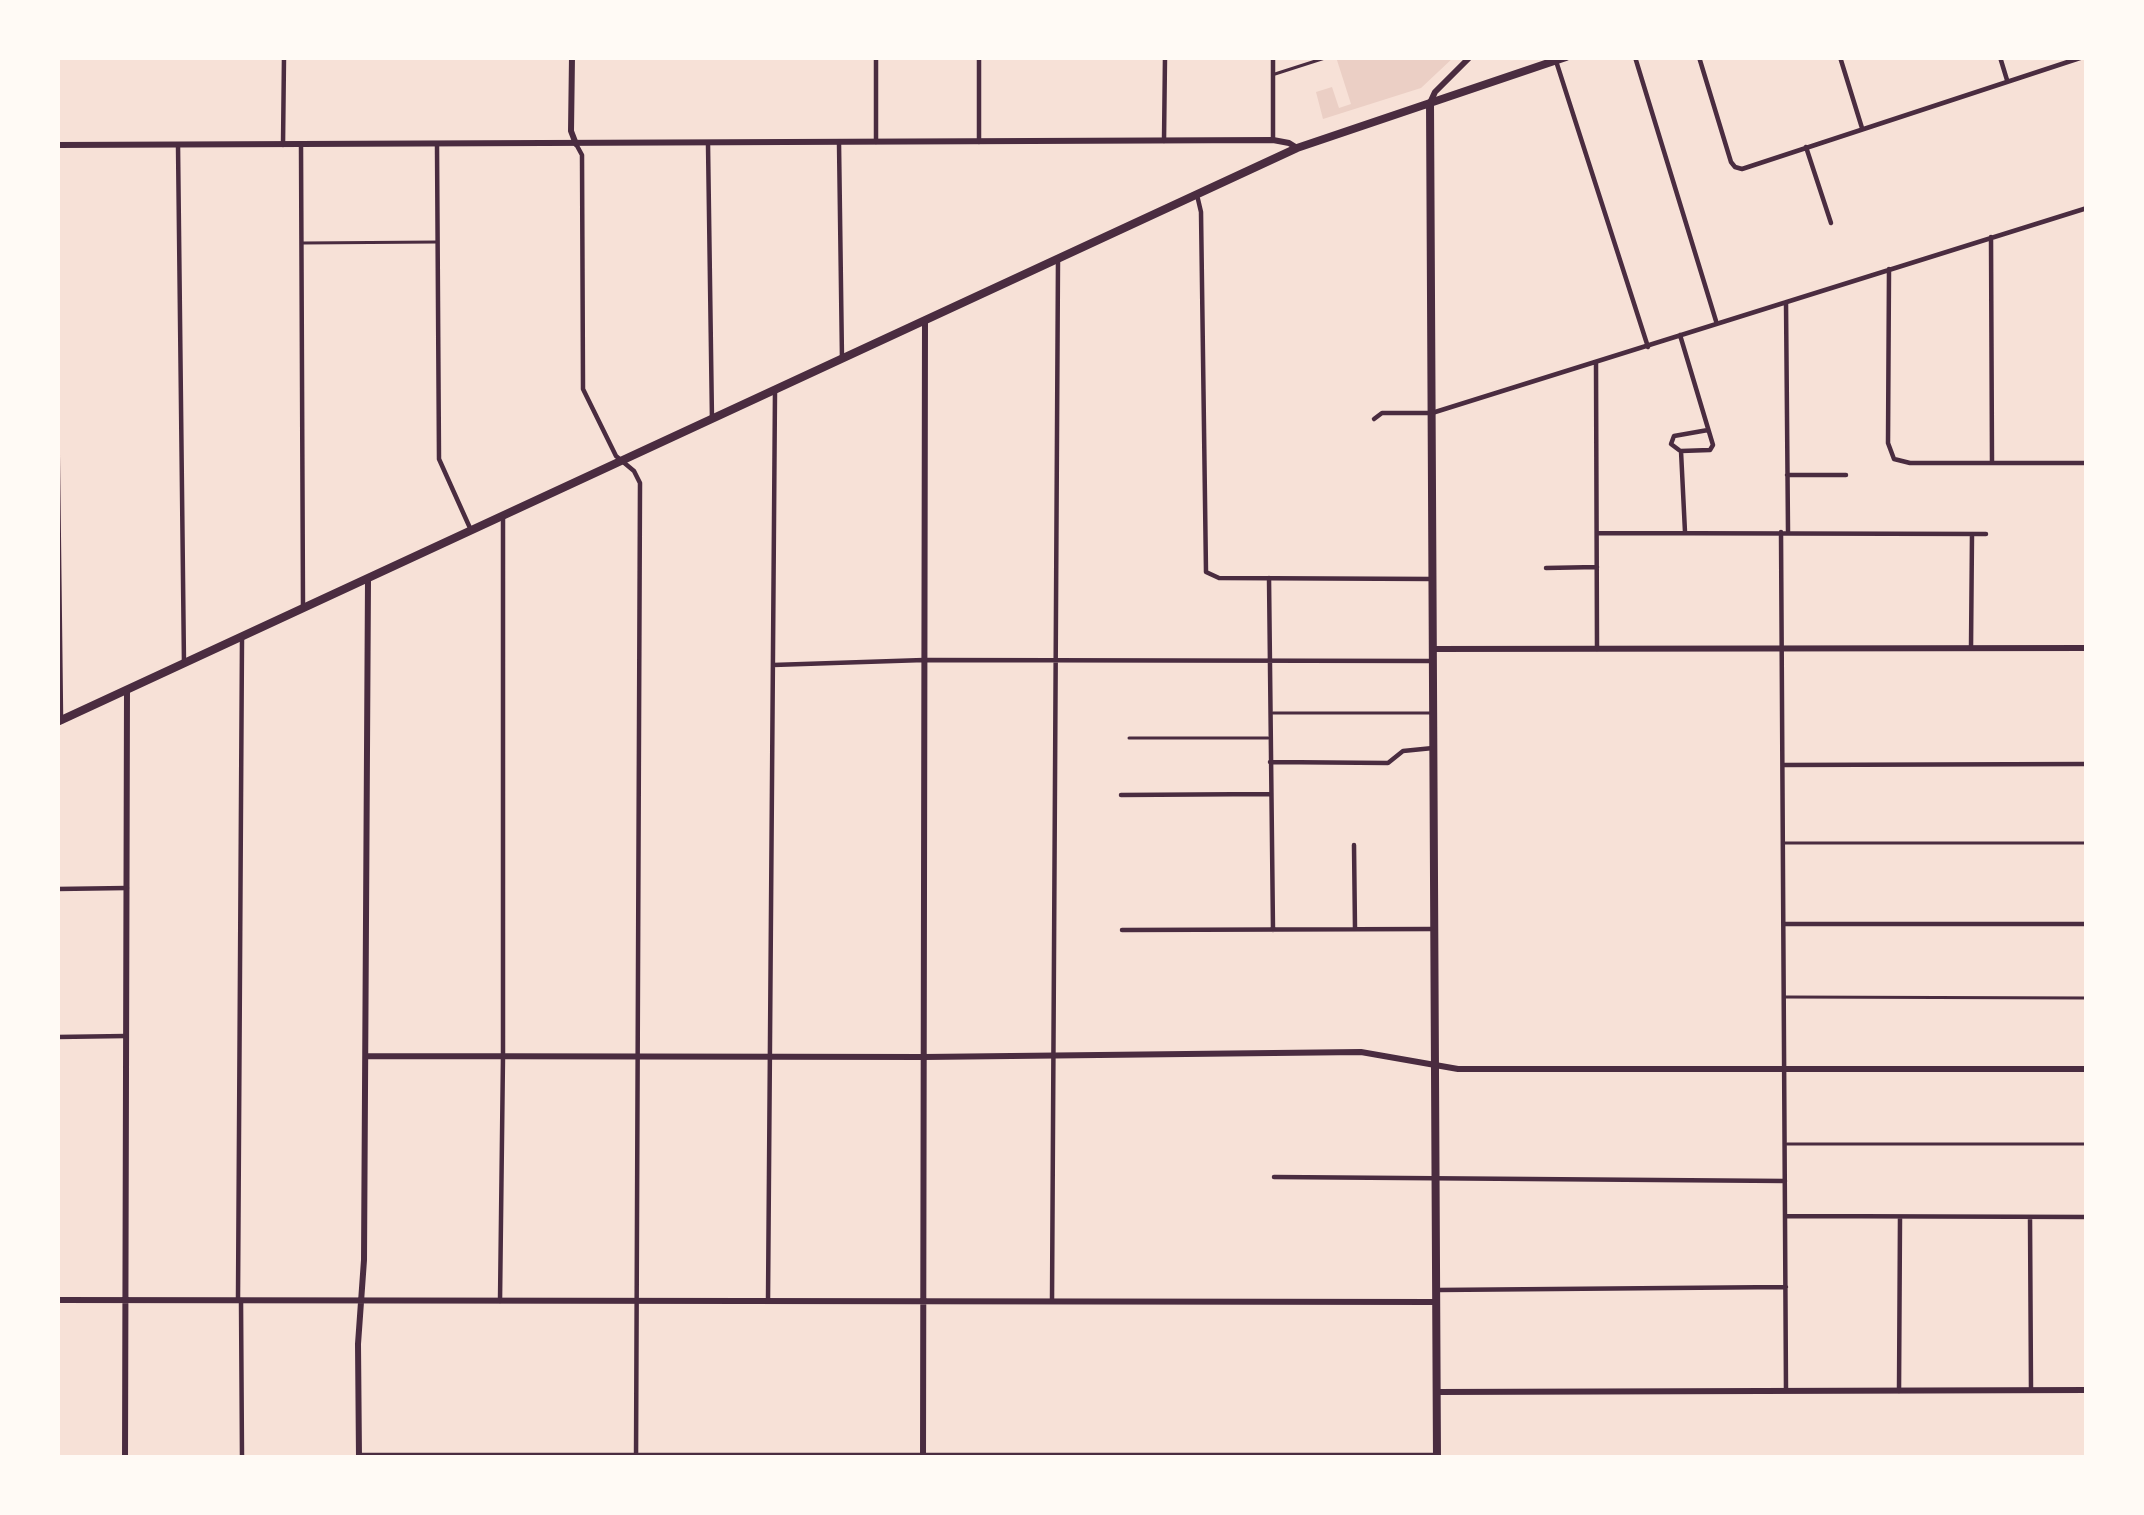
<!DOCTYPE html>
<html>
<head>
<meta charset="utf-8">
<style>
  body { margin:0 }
  #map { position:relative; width:2144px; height:1515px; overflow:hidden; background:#f7e1d7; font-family:Commissioner,sans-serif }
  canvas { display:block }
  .frame { position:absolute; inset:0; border:60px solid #fffaf5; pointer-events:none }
</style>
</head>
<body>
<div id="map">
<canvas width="2144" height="1515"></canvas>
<div class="frame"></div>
</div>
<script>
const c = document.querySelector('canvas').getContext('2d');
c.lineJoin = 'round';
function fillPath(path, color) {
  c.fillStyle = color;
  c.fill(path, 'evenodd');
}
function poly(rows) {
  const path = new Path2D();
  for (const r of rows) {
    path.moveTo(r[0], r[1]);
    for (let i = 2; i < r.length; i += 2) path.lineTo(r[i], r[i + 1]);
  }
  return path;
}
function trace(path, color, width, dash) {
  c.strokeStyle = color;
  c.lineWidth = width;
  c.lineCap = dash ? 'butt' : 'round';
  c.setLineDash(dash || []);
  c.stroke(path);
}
fillPath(poly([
  [1336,57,1454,57,1421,88,1323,119,1316,92,1332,87,1339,108,1351,104]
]), '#ebcfc5');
trace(poly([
  [1275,74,1328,57],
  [303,243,437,242],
  [1273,713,1432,713],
  [1129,738,1268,738],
  [1783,843,2087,843],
  [1786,997,2087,998],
  [1787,1144,2087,1144]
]), '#4a2c40', 3);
trace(poly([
  [979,57,979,142],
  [1635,57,1716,321],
  [1699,57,1731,162,1735,167,1742,169,2083,57],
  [1840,57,1862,128],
  [2000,57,2007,80],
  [1556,61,1648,347],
  [1273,140,1273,57],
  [1164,141,1165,57],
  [876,142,876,57],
  [839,143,842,359],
  [576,144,582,155,583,389,616,456,634,471,640,483,636,1458],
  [708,144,712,420],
  [178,145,184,664],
  [283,145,284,57],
  [301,145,303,607],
  [437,145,439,459,470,528],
  [1806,147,1831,223],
  [1197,195,1201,212,1206,572,1219,578,1433,579],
  [1991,237,1992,463],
  [1889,269,1888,443,1894,459,1910,463,2087,463],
  [1786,302,1788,531],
  [1680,335,1713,445,1710,450,1681,451,1685,532],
  [1596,363,1597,649],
  [57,393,61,717],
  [1374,419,1382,413,1432,413,2087,208],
  [1679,450,1671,444,1674,436,1708,430],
  [1787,475,1846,475],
  [1781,532,1786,1390],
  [1597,533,1986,534],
  [1546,568,1597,567],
  [1269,578,1273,930],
  [1971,648,1972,534],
  [773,665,924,660,1433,661],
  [1270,762,1388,763,1403,751,1433,748],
  [1783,765,2087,764],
  [1121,795,1270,794],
  [1354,845,1355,929],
  [57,889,127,888],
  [1784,924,2087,924],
  [1122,930,1434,929],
  [57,1037,126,1036],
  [1274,1177,1785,1181],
  [1787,1216,2087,1217],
  [2030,1217,2031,1390],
  [1438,1290,1786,1287],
  [238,1298,242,638],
  [241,1300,242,1458],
  [500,1301,503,1056,503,517],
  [768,1301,775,391],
  [1052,1301,1058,259],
  [1899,1391,1900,1217],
  [359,1455,1437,1455]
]), '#4a2c40', 4.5);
trace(poly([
  [572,57,571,131,576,144],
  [1433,649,2087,648],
  [366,1056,924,1057,1361,1052,1458,1069,2087,1069],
  [57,1300,1436,1302],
  [1437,1392,2087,1390],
  [125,1458,127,690],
  [359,1458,358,1344,364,1260,368,580],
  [923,1458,925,320]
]), '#4a2c40', 6);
trace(poly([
  [1430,103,1435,92,1470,57],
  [57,145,1273,140,1289,143,1297,148]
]), '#4a2c40', 6);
trace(poly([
  [1430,103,1437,1458],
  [57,722,1297,148,1566,57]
]), '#4a2c40', 8);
</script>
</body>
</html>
